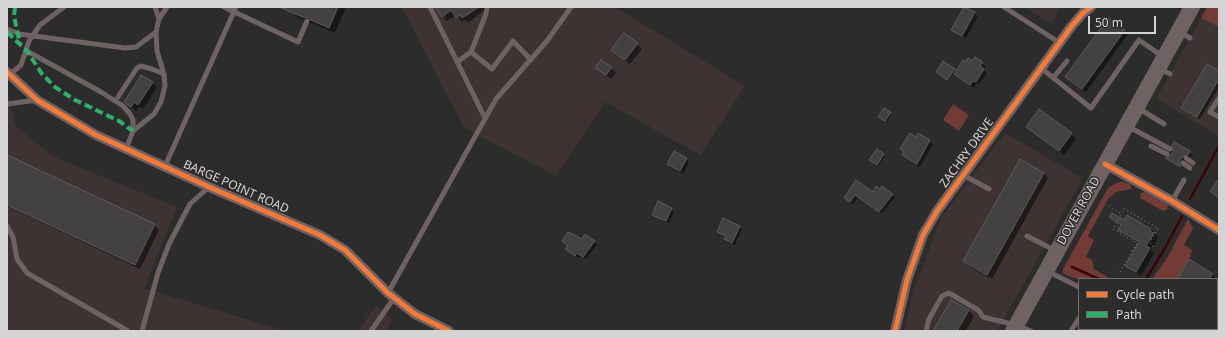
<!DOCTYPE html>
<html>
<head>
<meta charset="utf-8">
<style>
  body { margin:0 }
  #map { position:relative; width:1226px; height:338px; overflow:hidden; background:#2d2c2c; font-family:"Noto Sans",sans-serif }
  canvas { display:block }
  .frame { position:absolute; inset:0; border:8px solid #d5d3d3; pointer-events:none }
  .legend { position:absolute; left:1078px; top:278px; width:140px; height:52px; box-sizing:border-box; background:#2e2b2b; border:1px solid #716e6e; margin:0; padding:5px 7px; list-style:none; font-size:12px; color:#d5d3d3 }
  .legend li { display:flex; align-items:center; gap:8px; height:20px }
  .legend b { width:20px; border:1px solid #716e6e }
  .scale { position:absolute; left:1088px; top:16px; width:68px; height:18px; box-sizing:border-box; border:2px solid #d5d3d3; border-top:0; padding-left:5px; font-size:12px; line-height:14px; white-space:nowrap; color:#d5d3d3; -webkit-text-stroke:3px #2e2b2b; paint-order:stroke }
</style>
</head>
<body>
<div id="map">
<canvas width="1226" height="338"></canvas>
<div class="frame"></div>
<ul class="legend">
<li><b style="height:5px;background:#f17a3a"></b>Cycle path</li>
<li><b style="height:5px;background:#2db169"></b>Path</li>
</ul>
<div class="scale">50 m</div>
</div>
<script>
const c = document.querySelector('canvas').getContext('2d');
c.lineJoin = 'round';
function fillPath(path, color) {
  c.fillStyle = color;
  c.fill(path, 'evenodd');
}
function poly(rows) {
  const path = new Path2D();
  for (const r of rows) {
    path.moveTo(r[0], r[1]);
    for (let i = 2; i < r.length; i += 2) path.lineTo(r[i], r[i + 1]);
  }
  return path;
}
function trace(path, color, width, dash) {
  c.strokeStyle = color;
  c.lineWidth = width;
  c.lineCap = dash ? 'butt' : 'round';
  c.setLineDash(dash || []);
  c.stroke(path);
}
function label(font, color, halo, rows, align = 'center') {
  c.font = font + ' "Noto Sans",sans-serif';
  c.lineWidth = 3;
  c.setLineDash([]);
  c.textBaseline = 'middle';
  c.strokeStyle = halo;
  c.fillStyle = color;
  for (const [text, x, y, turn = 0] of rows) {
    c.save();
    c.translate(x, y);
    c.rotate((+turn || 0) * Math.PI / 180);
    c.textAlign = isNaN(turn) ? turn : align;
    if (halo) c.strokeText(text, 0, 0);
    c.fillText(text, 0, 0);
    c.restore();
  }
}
fillPath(poly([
  [402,7,615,7,745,86,700,155,605,102,556,176,464,128],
  [1024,7,1060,7,1052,24],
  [1201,18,1219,27,1219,136,1156,99],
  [7,88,15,126,54,157,177,207,144,288,285,331,7,331],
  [1005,133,1083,178,997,331,904,331,914,290,941,218],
  [376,305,392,319,387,331,358,331]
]), '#3c3332');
fillPath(poly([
  [1207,7,1219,7,1219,27,1201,18],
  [953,104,969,115,959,131,943,120],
  [1118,182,1124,182,1131,185,1131,189,1116,192,1108,199,1088,236,1094,240,1086,257,1092,260,1094,269,1111,279,1079,279,1068,276,1063,273,1063,269,1108,188],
  [1145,192,1168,205,1167,210,1163,211,1140,198,1141,193],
  [1188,219,1193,228,1184,245,1192,250,1189,259,1177,279,1152,279,1167,258]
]), '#723b36');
fillPath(poly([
  [292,7,346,7,335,33,318,26,315,23,312,24,297,17,291,11],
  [440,7,488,7,468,23,465,20,462,22,456,15,447,21,443,16],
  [964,8,978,16,966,38,952,30],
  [1124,31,1128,34,1086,92,1070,81],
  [637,44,642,49,630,64,617,54],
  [975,58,986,66,983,69,987,73,979,84,977,83,974,88,954,73,949,80,939,74,954,70,956,72,966,63,972,63],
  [597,67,611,68,616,73,611,79],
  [1219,72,1219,87,1200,119,1186,111,1183,108],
  [152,82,157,87,143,109,139,106,136,111,126,102],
  [890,113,891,114,887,122,881,118],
  [1027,127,1071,134,1076,139,1064,155],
  [919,134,933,144,920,167,906,158,903,155,905,152,902,149,916,138],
  [1175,143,1193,155,1191,157,1186,159,1182,166,1183,169,1167,158,1171,157,1175,151],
  [877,150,885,156,878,166,872,161],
  [7,156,154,225,159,230,140,269,7,206],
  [686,159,689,162,683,174,668,164],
  [1044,173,1048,178,992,279,969,266,964,261],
  [856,182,873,193,882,188,895,197,882,213,858,197,853,204,848,200],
  [671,209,674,212,669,223,653,214],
  [1111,217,1151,229,1158,238,1151,250,1154,253,1141,276,1126,265,1139,243,1124,235,1119,230,1121,226],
  [739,226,742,229,735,245,728,242,725,239,726,237,718,232],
  [582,240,594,242,597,245,586,259,581,256,579,258,570,252,569,246],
  [1212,274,1217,279,1178,279],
  [1217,290,1219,291,1218,306,1217,306],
  [952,301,969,311,974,316,966,331,935,331]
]), '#0007');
trace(poly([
  [1190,199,1219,146],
  [1072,267,1099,279],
  [1146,279,1164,250,1182,216]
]), '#3a0407', 2.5);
const building = poly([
  [279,7,338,7,329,28,311,20,308,17,305,18,279,7],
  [435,7,479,7,462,18,460,15,456,18,451,10,442,17,435,7],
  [964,7,975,12,962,36,951,30,964,7],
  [1108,18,1125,30,1082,89,1065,77,1108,18],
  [624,33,638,43,626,59,623,59,611,50,624,33],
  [975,57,983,62,980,66,984,69,976,82,973,81,970,85,954,74,963,60,966,62,968,58,972,61,975,57],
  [601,60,612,67,606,75,595,68,601,60],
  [943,61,955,69,947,80,936,72,943,61],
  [1207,64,1219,71,1219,79,1197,117,1181,108,1207,64],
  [141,75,153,82,138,105,134,102,131,107,124,102,141,75],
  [884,108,891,112,885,121,878,117,884,108],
  [1039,109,1072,133,1059,151,1026,127,1039,109],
  [910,133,916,137,918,133,930,140,917,164,902,155,904,151,900,149,910,133],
  [1174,142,1190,151,1188,155,1183,156,1179,162,1181,167,1165,158,1170,156,1174,151,1172,146,1174,142],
  [877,149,884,154,877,165,869,160,877,149],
  [674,151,687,158,680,171,667,164,674,151],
  [7,155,155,224,135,265,7,205,7,155],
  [1020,159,1044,173,987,275,963,261,1020,159],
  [1219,179,1219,198,1210,191,1219,179],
  [856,180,873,192,876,186,880,189,882,186,893,194,879,212,855,195,850,202,844,198,856,180],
  [658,201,672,208,666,221,652,215,658,201],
  [1112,213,1124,220,1127,215,1151,229,1150,231,1154,233,1146,246,1150,248,1136,272,1125,266,1139,242,1118,230,1121,225,1109,217,1112,213],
  [723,218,740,226,732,243,724,239,726,236,717,232,723,218],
  [568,232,582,239,585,234,595,241,583,257,577,253,575,256,565,249,568,246,562,241,568,232],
  [1189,259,1213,274,1209,279,1177,279,1189,259],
  [951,300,969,310,957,331,933,331,951,300]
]);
fillPath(building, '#434241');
trace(building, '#5c5b5b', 1);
trace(poly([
  [1109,206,1122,214],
  [1120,272,1137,243,1113,229,1124,209,1158,228,1150,242,1153,247]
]), '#6e6665', 1.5, [1, 3]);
trace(poly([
  [155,7,159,19],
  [224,7,298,42,307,21],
  [430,7,485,118],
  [1004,7,1060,43],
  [7,29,19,34,125,48,136,47,156,32],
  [1180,32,1190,38],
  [27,51,101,92,123,106,130,114,133,120,133,131],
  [471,52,492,69,513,41,531,60],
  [457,62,471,52,486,14,487,7],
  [1041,68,1091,108,1139,40,1162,56],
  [1159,68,1170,74],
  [9,75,21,65,29,41,40,25,64,7],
  [1053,78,1067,61],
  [118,97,137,68,141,66,152,69,164,74],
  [1219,98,1210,112,1219,117],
  [7,104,37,100],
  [1138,108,1164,124],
  [1129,127,1170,149],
  [1151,146,1167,154],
  [126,149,133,131,154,114,161,102,165,86,164,74,157,51,156,32,159,19,167,7],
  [1186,158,1193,163],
  [1183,163,1190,168],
  [165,166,236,7],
  [963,175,989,189],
  [1172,201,1184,180],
  [7,226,13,237,17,259,27,273,128,331],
  [1027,236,1056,251],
  [1049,272,1079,287],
  [388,293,496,99,547,41,571,7],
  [1158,329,1161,331],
  [142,331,158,273,169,244,190,204,209,187],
  [371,331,394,298],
  [926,331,929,319,942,296,949,293,978,310,983,317,1016,325,1031,331],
  [1071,331,1079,318]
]), '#6e6262', 5);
trace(poly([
  [7,72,37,100,96,135,209,187,320,235,345,250,388,293,415,314,449,331],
  [1105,164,1172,201,1219,230],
  [895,331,907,280,923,235,937,211,1071,27,1083,13,1091,7]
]), '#6e6262', 10);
trace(poly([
  [1013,331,1192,7]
]), '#6e6362', 16);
trace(poly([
  [15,7,14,16,20,44],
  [7,32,27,51,42,74,55,87,75,100,119,121,133,131]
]), '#2db169', 4, [8, 4]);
trace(poly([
  [7,72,37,100,96,135,209,187,320,235,345,250,388,293,415,314,449,331],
  [1105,164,1172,201,1219,230],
  [895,331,907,280,923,235,937,211,1071,27,1083,13,1091,7]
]), '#f17a3a', 5);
label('12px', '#d5d3d3', '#2e2b2b', [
  ["ZACHRY DRIVE",967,153,-54],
  ["BARGE POINT ROAD",236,187,24],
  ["DOVER ROAD",1079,211,-61]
]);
</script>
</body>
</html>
